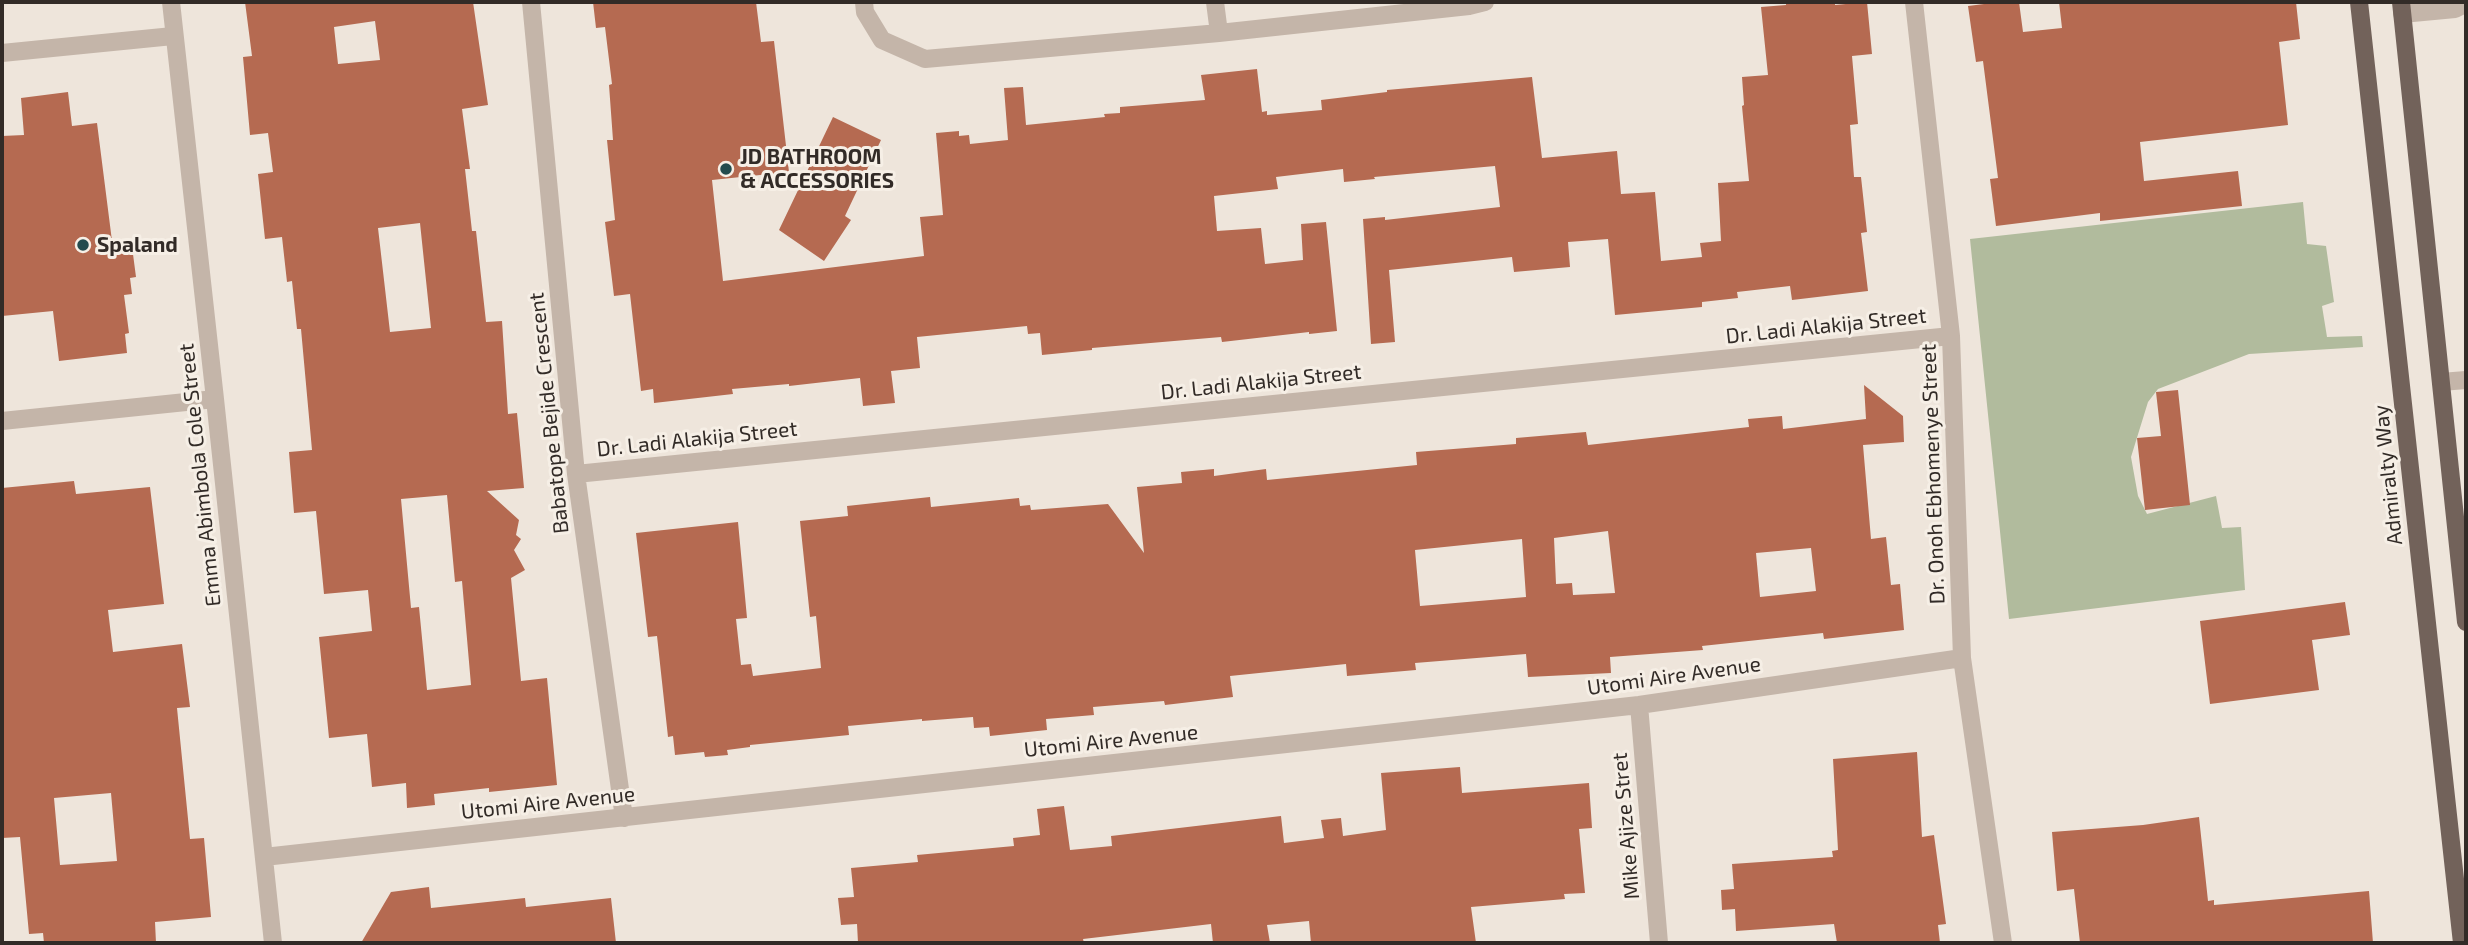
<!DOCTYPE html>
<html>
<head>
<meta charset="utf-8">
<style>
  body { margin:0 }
  #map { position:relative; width:2468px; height:945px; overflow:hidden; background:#eee5db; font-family:"Exo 2",sans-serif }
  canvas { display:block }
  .frame { position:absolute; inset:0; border:4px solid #322b27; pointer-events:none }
</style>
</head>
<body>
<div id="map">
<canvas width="2468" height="945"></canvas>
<div class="frame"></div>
</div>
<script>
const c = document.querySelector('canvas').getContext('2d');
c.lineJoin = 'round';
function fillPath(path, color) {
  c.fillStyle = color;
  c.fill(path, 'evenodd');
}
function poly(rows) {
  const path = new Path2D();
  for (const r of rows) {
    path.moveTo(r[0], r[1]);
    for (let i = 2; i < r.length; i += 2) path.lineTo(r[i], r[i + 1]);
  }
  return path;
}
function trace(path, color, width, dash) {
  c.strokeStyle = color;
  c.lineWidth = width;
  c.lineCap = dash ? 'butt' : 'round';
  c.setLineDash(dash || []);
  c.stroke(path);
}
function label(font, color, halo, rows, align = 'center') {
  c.font = font + ' "Exo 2",sans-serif';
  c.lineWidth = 6;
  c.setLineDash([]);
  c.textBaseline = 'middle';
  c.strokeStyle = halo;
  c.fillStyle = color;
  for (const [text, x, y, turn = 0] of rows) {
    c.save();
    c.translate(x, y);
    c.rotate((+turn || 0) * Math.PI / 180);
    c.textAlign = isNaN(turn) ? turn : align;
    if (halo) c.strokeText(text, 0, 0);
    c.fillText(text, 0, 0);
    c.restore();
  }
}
fillPath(poly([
  [2303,202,2307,244,2326,246,2334,302,2322,306,2327,337,2362,336,2363,347,2249,354,2158,389,2148,402,2131,457,2138,496,2147,514,2216,496,2222,528,2241,527,2245,590,2009,619,1970,239]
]), '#b1bb9d');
fillPath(poly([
  [245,2,473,2,488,105,462,109,470,169,465,169,472,231,476,231,486,322,502,321,508,414,517,413,524,488,487,491,519,520,516,535,521,539,514,550,525,570,511,578,521,681,547,678,557,785,489,792,489,788,434,794,435,805,407,808,406,783,372,787,367,734,329,738,319,637,372,631,368,590,324,594,316,511,294,513,289,452,312,450,301,329,297,329,292,281,287,282,282,237,265,239,258,174,273,172,268,133,250,135,243,57,252,56],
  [375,21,380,60,338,64,334,27],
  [420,223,431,328,390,332,378,228],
  [447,495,455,582,462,581,471,685,427,690,419,607,411,608,401,499],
  [593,2,756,2,761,42,774,41,789,172,712,180,723,281,924,256,920,217,943,215,936,133,959,131,959,136,969,135,970,144,1008,140,1004,88,1023,87,1026,125,1105,117,1104,114,1120,113,1120,107,1205,100,1201,75,1257,69,1262,112,1267,111,1267,115,1322,110,1321,100,1387,92,1387,90,1532,77,1542,158,1617,151,1621,194,1655,192,1661,261,1702,257,1700,243,1721,241,1718,183,1749,181,1742,106,1744,105,1742,77,1768,75,1761,7,1786,5,1786,2,1835,2,1835,5,1867,2,1872,54,1852,56,1858,124,1850,125,1854,177,1861,177,1867,232,1861,233,1868,291,1792,300,1790,286,1737,292,1738,298,1702,302,1702,307,1615,315,1608,239,1568,242,1570,267,1514,272,1512,257,1389,270,1395,342,1371,344,1363,219,1385,217,1385,220,1500,207,1495,166,1374,177,1375,179,1344,182,1343,169,1276,177,1278,189,1214,196,1217,231,1261,228,1265,264,1303,260,1301,224,1326,222,1337,331,1309,334,1309,332,1222,342,1221,337,1092,348,1092,350,1042,355,1040,333,1028,334,1027,326,917,337,920,368,891,371,895,403,863,406,860,378,789,386,789,384,732,389,733,394,654,403,653,389,641,391,630,294,614,296,605,222,615,220,607,140,613,140,609,85,612,84,605,27,596,28],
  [2000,2,2019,2,2023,32,2062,28,2059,2,2296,2,2300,39,2279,42,2288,125,2140,142,2144,181,2238,171,2242,206,2100,221,2100,213,1996,226,1990,179,1998,178,1983,61,1976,62,1968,6],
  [68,92,72,126,97,123,112,241,131,239,136,277,130,278,132,294,124,295,129,333,125,334,127,353,59,361,53,311,2,316,2,136,24,135,21,98],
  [833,117,881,140,845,216,851,220,824,261,779,230],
  [1864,385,1903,416,1904,442,1863,445,1871,539,1886,537,1891,585,1900,584,1904,630,1824,639,1823,633,1702,646,1703,650,1610,657,1611,673,1528,677,1526,654,1415,663,1416,670,1347,676,1346,664,1230,676,1233,697,1165,705,1164,701,1093,707,1094,715,1046,719,1047,730,990,736,989,727,974,728,973,717,922,721,922,719,848,726,849,735,750,745,750,747,727,750,728,755,705,757,704,752,675,755,673,736,668,737,657,636,648,637,636,533,738,522,747,618,736,619,741,665,751,664,753,676,821,668,816,616,810,617,800,521,848,516,847,506,930,497,931,507,1019,498,1020,506,1030,505,1031,510,1108,504,1144,553,1137,487,1182,483,1181,472,1214,469,1214,476,1266,469,1267,480,1417,465,1416,452,1516,444,1516,438,1586,432,1588,445,1749,427,1748,419,1782,416,1783,429,1866,419],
  [1608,531,1615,593,1573,595,1572,583,1556,584,1554,538],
  [1522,539,1526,597,1420,606,1415,550],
  [1811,548,1816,591,1760,597,1756,553],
  [2178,390,2190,505,2145,510,2137,438,2161,436,2156,392],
  [74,481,76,494,150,487,164,604,108,610,113,652,182,644,190,707,177,708,190,839,204,838,211,917,155,922,156,943,44,943,43,933,29,934,20,837,2,838,2,488],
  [111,793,117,861,60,865,54,798],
  [2345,602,2350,635,2312,640,2319,690,2210,704,2200,621],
  [1917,752,1922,837,1934,835,1946,924,1938,925,1940,943,1837,943,1834,924,1736,931,1735,909,1722,910,1721,890,1734,889,1732,864,1833,857,1832,851,1838,850,1833,759],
  [1460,767,1462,793,1589,783,1592,828,1579,829,1585,893,1564,894,1565,899,1471,907,1476,943,1311,943,1309,921,1267,925,1270,943,1213,943,1211,924,1083,939,1084,943,858,943,857,924,841,925,838,898,854,897,851,868,918,862,917,855,1014,846,1013,838,1040,835,1037,809,1064,806,1070,850,1112,846,1111,836,1281,816,1284,843,1324,838,1321,820,1341,818,1343,836,1386,830,1381,773],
  [2199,817,2208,901,2214,900,2214,905,2369,891,2373,943,2080,943,2074,889,2057,891,2052,832,2143,825],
  [429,887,431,908,525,898,526,907,611,898,616,943,361,943,391,892]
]), '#b56a51');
trace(poly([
  [171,2,215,399,273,943],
  [531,2,576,474,624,818],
  [864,2,865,12,882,40,925,59,1219,33,1469,6,1485,2],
  [1215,2,1219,33],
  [1914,2,1951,336,1962,658,2003,943],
  [2402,14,2455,9,2461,6,2463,2],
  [2,53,173,36],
  [2441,382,2466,380],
  [2,421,215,399],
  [576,474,1951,336],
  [1639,705,1659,943],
  [264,857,1639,705,1962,658]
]), '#c4b5a9', 18);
trace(poly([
  [2359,2,2462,943],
  [2401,2,2466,622]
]), '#72625a', 18);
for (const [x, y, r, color] of [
  [726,169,7,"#234b4e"],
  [83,245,7,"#234b4e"]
]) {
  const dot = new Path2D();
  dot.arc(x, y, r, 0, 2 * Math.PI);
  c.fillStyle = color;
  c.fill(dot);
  trace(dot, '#f6efe6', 2.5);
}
label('bold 21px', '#322b27', '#f6efe6', [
  ["JD BATHROOM",740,157],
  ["& ACCESSORIES",740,181],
  ["Spaland",97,245]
], 'left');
label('21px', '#322b27', '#f6efe6', [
  ["Dr. Ladi Alakija Street",1826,326,-6],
  ["Dr. Ladi Alakija Street",1261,382,-6],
  ["Babatope Bejide Crescent",549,413,-96],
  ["Dr. Ladi Alakija Street",697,439,-6],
  ["Dr. Onoh Ebhomenye Street",1933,474,-92],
  ["Emma Abimbola Cole Street",200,475,-96],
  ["Admiralty Way",2388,475,-96],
  ["Utomi Aire Avenue",1674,676,-8],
  ["Utomi Aire Avenue",1111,741,-6],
  ["Utomi Aire Avenue",548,803,-6],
  ["Mike Ajize Stret",1626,826,-95]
]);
</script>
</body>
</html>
